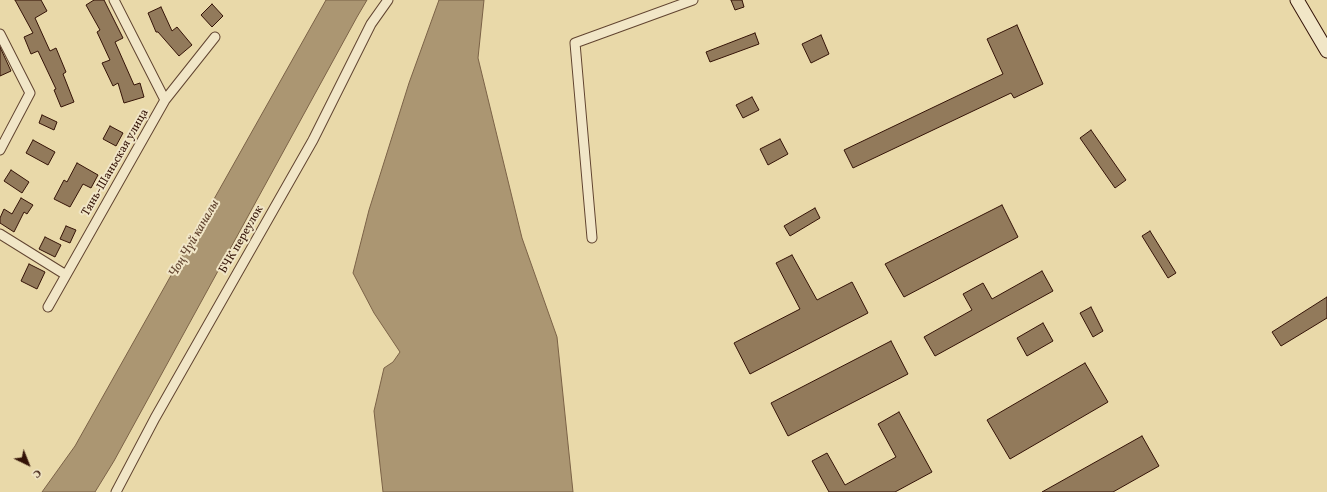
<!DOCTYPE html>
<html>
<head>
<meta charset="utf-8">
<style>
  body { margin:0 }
  #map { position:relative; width:1327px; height:492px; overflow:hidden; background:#e9d9a9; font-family:Vollkorn,serif }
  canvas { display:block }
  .north { position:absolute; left:8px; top:444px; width:40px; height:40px; -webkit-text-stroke:3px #f1e6c7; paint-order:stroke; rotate:137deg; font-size:11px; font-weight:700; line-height:16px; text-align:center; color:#341307 }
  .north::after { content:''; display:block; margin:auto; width:14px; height:18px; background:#341307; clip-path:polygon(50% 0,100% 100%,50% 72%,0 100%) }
</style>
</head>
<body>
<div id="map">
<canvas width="1327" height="492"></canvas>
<div class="north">С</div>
</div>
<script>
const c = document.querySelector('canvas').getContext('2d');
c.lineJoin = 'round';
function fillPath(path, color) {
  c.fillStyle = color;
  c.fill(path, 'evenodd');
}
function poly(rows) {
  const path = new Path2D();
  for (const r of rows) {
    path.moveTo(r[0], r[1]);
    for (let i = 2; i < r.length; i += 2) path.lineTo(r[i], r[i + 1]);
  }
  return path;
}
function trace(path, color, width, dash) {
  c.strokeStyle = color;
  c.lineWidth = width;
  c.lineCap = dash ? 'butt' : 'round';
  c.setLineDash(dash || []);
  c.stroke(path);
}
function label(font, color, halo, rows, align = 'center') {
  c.font = font + ' Vollkorn,serif';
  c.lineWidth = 4;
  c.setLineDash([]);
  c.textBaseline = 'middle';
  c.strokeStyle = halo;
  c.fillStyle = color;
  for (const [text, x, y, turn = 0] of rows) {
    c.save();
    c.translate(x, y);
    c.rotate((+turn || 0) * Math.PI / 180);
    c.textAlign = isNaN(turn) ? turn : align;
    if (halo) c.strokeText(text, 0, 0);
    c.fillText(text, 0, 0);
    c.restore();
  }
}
const water = poly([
  [326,0,367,0,357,17,114,461,95,492,42,492,75,446,326,0],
  [439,0,484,0,478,58,522,238,557,337,573,492,383,492,374,411,384,368,393,362,400,352,374,313,353,273,369,210,409,83,439,0]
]);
fillPath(water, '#ab9672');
trace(water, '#7b6247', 1);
const building = poly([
  [15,0,41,0,47,11,35,18,50,51,56,48,66,72,63,74,74,102,61,107,54,90,56,89,38,51,31,54,24,37,33,33,15,0],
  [94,0,104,0,123,38,115,42,134,85,140,83,144,97,124,103,118,83,113,86,102,63,110,60,97,32,100,30,86,5,94,0],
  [731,0,742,0,744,7,735,10,731,0],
  [212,4,223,16,212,27,201,15,212,4],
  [161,7,172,31,177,27,192,45,179,56,158,32,156,32,148,13,161,7],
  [1017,25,1043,84,1014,98,1011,93,853,168,844,150,1003,74,987,39,1017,25],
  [755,33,759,44,710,62,706,52,755,33],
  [821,35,829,54,811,63,802,44,821,35],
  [0,47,11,71,0,76,0,47],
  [752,97,759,110,743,118,736,105,752,97],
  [42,115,57,122,54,130,39,123,42,115],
  [110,126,123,133,116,146,103,139,110,126],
  [1091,130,1126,180,1115,188,1080,138,1091,130],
  [780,139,788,154,768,165,760,149,780,139],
  [33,140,55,152,48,165,26,153,33,140],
  [77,163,98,175,91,188,83,184,70,207,54,199,64,180,67,182,77,163],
  [11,170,29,182,22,193,4,181,11,170],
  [21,198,33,205,27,214,24,212,14,232,0,223,0,218,4,209,12,214,21,198],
  [1002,205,1018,237,904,297,885,264,1002,205],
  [815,208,820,218,790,236,784,226,815,208],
  [66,226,76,230,70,243,60,239,66,226],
  [1150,231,1176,273,1168,278,1142,236,1150,231],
  [45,237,61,245,55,257,39,249,45,237],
  [792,255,817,300,852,282,868,313,750,374,734,343,800,309,776,263,792,255],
  [29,264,45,272,37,289,21,281,29,264],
  [1042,271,1053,291,935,356,924,337,972,310,963,294,983,283,992,299,1042,271],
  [1327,297,1327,318,1281,346,1272,332,1327,297],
  [1091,307,1103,331,1093,337,1080,313,1091,307],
  [1043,323,1053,341,1027,356,1017,338,1043,323],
  [891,341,908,374,788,436,771,403,891,341],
  [1085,363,1108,402,1010,459,987,420,1085,363],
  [899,412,932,472,895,492,829,492,812,461,827,453,845,485,896,457,878,424,899,412],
  [1142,436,1159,466,1113,492,1042,492,1142,436]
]);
fillPath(building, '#927a5b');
trace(building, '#341307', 1);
const minor = poly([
  [114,0,165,100],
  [0,34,30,93,0,150],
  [0,234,66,275],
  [592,238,575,43,693,0],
  [48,307,165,100,215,37],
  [116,492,155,418,313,140,371,24,388,0]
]);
const secondary = poly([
  [1297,0,1327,51]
]);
trace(minor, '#614430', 11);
trace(secondary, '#341307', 15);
trace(minor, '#f1e6c7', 9);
trace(secondary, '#f1e6c7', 13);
label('12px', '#341307', '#f1e6c7', [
  ["Тянь-Шаньская улица",116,163,-60],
  ["БЧК переулок",242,240,-60]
]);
label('italic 13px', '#644732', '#f1e6c7', [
  ["Чоң Чүй каналы",195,239,-60]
]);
</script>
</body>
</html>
